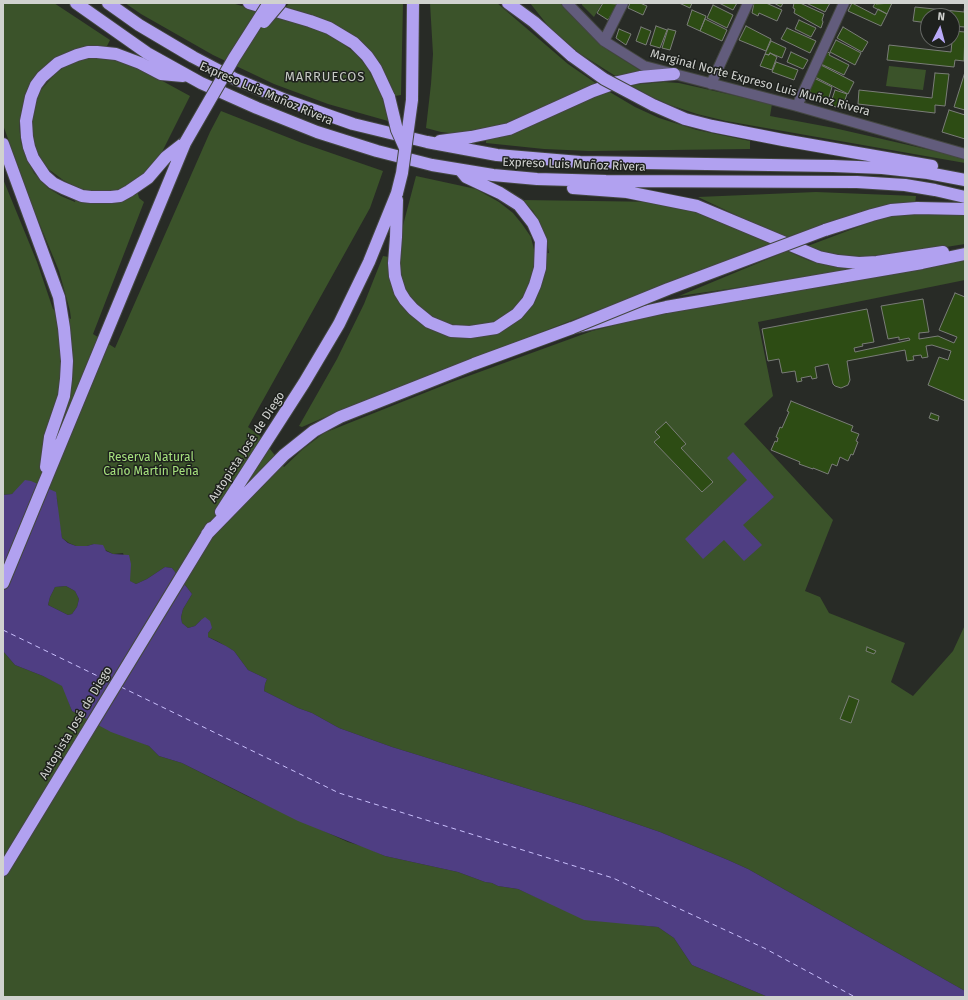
<!DOCTYPE html>
<html>
<head>
<meta charset="utf-8">
<style>
  body { margin:0 }
  #map { position:relative; width:968px; height:1000px; overflow:hidden; background:#282b26; font-family:"Fira Sans",sans-serif }
  canvas { display:block }
  .frame { position:absolute; inset:0; border:4px solid #d0d2cf; pointer-events:none }
  .north { position:absolute; left:920px; top:8px; width:40px; height:40px; box-sizing:border-box; background:#1e211d; border:1px solid #656864; border-radius:50%; rotate:6deg; font-size:11px; font-weight:700; line-height:16px; text-align:center; color:#d0d2cf }
  .north::after { content:''; display:block; margin:auto; width:14px; height:18px; background:#b9aaf7; clip-path:polygon(50% 0,100% 100%,50% 72%,0 100%) }
</style>
</head>
<body>
<div id="map">
<canvas width="968" height="1000"></canvas>
<div class="frame"></div>
<div class="north">N</div>
</div>
<script>
const c = document.querySelector('canvas').getContext('2d');
c.lineJoin = 'round';
function fillPath(path, color) {
  c.fillStyle = color;
  c.fill(path, 'evenodd');
}
function poly(rows) {
  const path = new Path2D();
  for (const r of rows) {
    path.moveTo(r[0], r[1]);
    for (let i = 2; i < r.length; i += 2) path.lineTo(r[i], r[i + 1]);
  }
  return path;
}
function trace(path, color, width, dash) {
  c.strokeStyle = color;
  c.lineWidth = width;
  c.lineCap = dash ? 'butt' : 'round';
  c.setLineDash(dash || []);
  c.stroke(path);
}
function label(font, color, halo, rows, align = 'center') {
  c.font = font + ' "Fira Sans",sans-serif';
  c.lineWidth = 3;
  c.setLineDash([]);
  c.textBaseline = 'middle';
  c.strokeStyle = halo;
  c.fillStyle = color;
  for (const [text, x, y, turn = 0] of rows) {
    c.save();
    c.translate(x, y);
    c.rotate((+turn || 0) * Math.PI / 180);
    c.textAlign = isNaN(turn) ? turn : align;
    if (halo) c.strokeText(text, 0, 0);
    c.fillText(text, 0, 0);
    c.restore();
  }
}
fillPath(poly([
  [3,3,54,3,110,40,106,48,63,55,22,109,19,125,21,143,27,159,34,173,48,188,61,196,75,202,78,188,63,180,47,168,38,155,33,138,32,121,34,106,40,91,54,75,65,66,81,59,100,57,119,61,135,66,190,96,159,158,149,172,135,182,139,198,144,202,93,334,115,348,210,132,221,111,302,143,383,171,370,208,248,427,259,435,284,467,303,449,324,433,452,382,592,331,655,315,801,290,946,263,965,260,965,280,758,322,773,396,744,424,833,520,805,591,820,597,829,613,905,643,891,682,913,696,953,651,965,625,965,991,748,869,728,860,660,832,584,806,392,747,339,728,312,713,298,708,264,691,265,684,267,679,248,670,234,651,217,641,208,637,208,633,212,628,201,620,195,626,188,628,182,623,181,617,183,609,192,594,172,568,165,567,147,579,136,584,129,581,130,574,123,553,113,554,94,544,87,546,76,546,69,543,62,538,58,517,57,498,18,489,12,494,3,495,3,179,37,262,53,309,71,319,70,311,59,271,35,213,3,125],
  [125,3,232,3,299,23,325,33,342,43,356,54,367,67,385,103,388,121,328,104,274,84,213,55,141,14],
  [289,3,403,3,401,95,395,96,362,44,351,34,336,25,315,16,286,7],
  [430,3,497,3,568,64,597,84,514,122,456,134,441,132,426,128,431,84,433,54],
  [530,3,560,3,608,50,641,71,617,77,579,53,558,35,549,27],
  [582,3,602,3,594,17,582,5],
  [889,66,926,70,923,90,886,86],
  [664,82,679,83,772,104,770,116,834,128,965,158,965,163,726,121,697,114,670,105,652,97,630,85],
  [608,91,635,107,659,118,697,130,750,141,750,149,589,151,544,149,486,143,486,140],
  [416,176,476,189,499,202,513,213,522,224,531,237,535,254,549,253,546,237,533,211,522,200,663,202,683,205,772,243,353,405,302,427,299,426,337,359,364,304,383,256,389,257,401,233],
  [816,192,916,196,915,204,835,221,784,238,698,197],
  [922,213,965,214,965,244,870,259,832,256,805,247,879,219,901,214],
  [787,251,810,261,834,266,865,267,826,275,679,296],
  [66,586,75,591,79,599,77,607,72,614,68,615,48,605,50,597,55,587],
  [3,651,15,665,43,676,63,686,72,711,149,746,159,756,182,763,247,796,348,842,365,847,385,856,458,872,485,882,492,883,498,886,518,889,545,901,639,925,658,927,674,938,692,965,768,997,3,997]
]), '#3b532a');
fillPath(poly([
  [733,452,774,497,743,525,762,545,744,561,724,540,703,559,685,539,747,480,727,458],
  [25,480,31,481,56,492,61,531,62,538,68,543,76,546,87,546,94,544,103,545,106,551,113,554,129,555,131,564,130,581,136,584,147,579,165,567,172,568,192,594,183,609,181,617,182,623,188,628,195,626,201,620,205,617,210,621,212,628,208,633,208,637,226,646,234,651,248,670,267,679,265,684,264,691,298,708,312,713,339,728,392,747,584,806,660,832,728,860,748,869,965,991,965,997,768,997,692,965,674,938,658,927,584,920,518,889,498,886,492,883,485,882,458,872,385,856,298,821,182,763,159,756,149,746,111,732,72,711,62,686,43,676,15,665,3,651,3,495,12,494],
  [66,586,75,591,79,599,77,607,72,614,68,615,48,605,50,597,55,587]
]), '#4f3e83');
trace(poly([
  [3,630,110,682],
  [121,687,339,793,613,878,764,948,855,997]
]), '#c9bffc', 1, [5, 4]);
const building = poly([
  [603,3,618,4,608,20,597,13,603,3],
  [630,3,640,3,647,6,643,15,628,8,630,3],
  [679,3,692,3,690,8,679,3],
  [719,3,737,3,733,10,719,3],
  [754,3,766,3,782,10,777,21,759,13,758,16,752,13,754,3],
  [774,3,783,3,781,7,774,3],
  [794,3,800,3,824,14,822,20,823,22,821,28,794,13,795,9,793,8,794,3],
  [806,3,830,3,825,12,806,3],
  [852,3,875,15,878,9,887,14,881,26,848,11,852,3],
  [875,3,876,4,892,3,887,14,873,7,875,3],
  [965,3,965,27,952,26,952,16,928,16,928,23,913,21,915,7,964,12,965,3],
  [713,5,733,15,727,28,707,18,713,5],
  [692,10,706,16,700,31,687,25,692,10],
  [705,19,727,30,722,41,700,31,705,19],
  [799,20,816,28,811,37,795,29,799,20],
  [656,26,667,30,660,48,650,45,656,26],
  [746,26,771,39,766,51,739,40,746,26],
  [641,27,651,31,646,45,636,41,641,27],
  [843,27,868,42,862,52,837,38,843,27],
  [787,28,816,41,810,53,781,39,787,28],
  [619,29,631,34,626,45,616,38,619,29],
  [668,29,676,31,670,50,662,48,668,29],
  [953,31,965,32,964,61,955,60,954,67,887,60,889,45,951,52,953,31],
  [836,40,861,53,855,65,830,52,836,40],
  [771,41,786,48,782,58,770,53,769,55,765,54,771,41],
  [791,52,808,60,803,69,787,62,791,52],
  [827,52,830,53,829,55,849,65,844,75,821,64,827,52],
  [770,53,777,57,772,70,760,66,765,54,769,55,770,53],
  [776,62,798,70,794,80,772,72,776,62],
  [821,65,854,82,848,94,815,77,821,65],
  [965,72,965,110,954,107,965,72],
  [935,73,949,74,945,106,935,105,935,113,858,104,859,90,932,98,935,73],
  [814,78,832,87,828,101,808,96,814,78],
  [835,90,847,94,842,109,830,105,835,90],
  [949,110,965,115,965,139,942,132,949,110],
  [955,293,965,297,965,401,928,385,939,357,948,360,951,351,932,345,926,346,928,357,922,358,921,355,913,356,914,360,907,361,905,350,847,361,850,380,848,385,841,388,835,386,833,384,828,364,815,367,817,378,812,379,811,376,801,378,802,381,797,382,795,371,782,373,779,359,768,361,762,329,867,309,874,342,862,344,863,346,854,348,855,352,910,340,909,338,899,340,899,337,888,339,881,306,923,299,929,332,919,333,919,339,938,336,954,343,957,337,939,330,955,293],
  [791,401,853,426,851,431,859,434,856,441,858,442,853,455,851,454,848,461,840,457,837,466,832,464,828,474,813,468,813,469,799,464,800,462,771,450,775,441,777,442,778,438,776,437,780,427,782,428,789,412,787,411,791,401],
  [931,413,939,416,938,421,929,418,931,413],
  [666,422,686,444,681,448,713,482,702,492,654,442,660,437,655,432,666,422],
  [867,647,876,651,874,654,866,651,867,647],
  [849,696,859,700,851,723,840,719,849,696]
]);
fillPath(building, '#2d4c14');
trace(building, '#7a7d78', 1);
const minor = poly([
  [567,3,604,41,644,66,797,106,965,154],
  [604,41,623,3],
  [711,84,748,3],
  [797,106,844,3]
]);
const highway = poly([
  [76,3,147,53,201,83,257,108,317,132,377,151,432,165,493,175,537,179,606,181,857,182,905,185,935,190,965,197],
  [108,3,139,25,193,57,235,79,288,101,353,124,427,142,497,155,580,162,833,166,882,168,928,173,965,180],
  [249,3,310,21,329,28,354,43,367,56,376,69,389,97],
  [508,3,534,22,572,56],
  [183,76,161,74,140,63,116,54,97,52,88,52,77,55,58,63,42,77,36,85,31,97,26,121,27,137,29,147,33,158,45,176,53,183,63,188,82,196,91,197,111,197,120,196,129,191,148,178,166,157,184,143],
  [412,100,413,3],
  [653,105,685,119,712,126,783,140,932,166],
  [440,141,471,137,509,129,593,91,618,82,640,77,674,74],
  [3,144,59,297,64,328,67,361,66,379,64,396,50,437,46,467],
  [573,188,627,192,697,206,819,257,838,261,859,263,877,262,943,252],
  [397,200,396,237,394,263,395,276,400,292,405,300,413,309,429,322,451,331,470,332,496,328,517,314,528,301,535,285,540,268,541,241,533,223,519,205,500,193,466,177,461,171],
  [825,230,872,215,891,210,917,208,965,209],
  [221,512,304,383,339,324,369,262,397,193],
  [207,534,284,455,314,431,340,417,474,364,572,328,666,307,922,263,965,254],
  [3,583,185,143],
  [3,870,211,528]
]);
trace(minor, '#434641', 12);
trace(highway, '#434641', 14);
trace(minor, '#625c7c', 10);
trace(highway, '#b1a1f0', 12);
const highwayBridge = poly([
  [264,22,280,3],
  [572,56,604,79,653,105],
  [389,97,397,130,405,148],
  [185,143,234,58,269,3],
  [397,193,402,173,412,100],
  [572,328,668,289,825,230]
]);
trace(highwayBridge, '#434641', 14, []);
trace(highwayBridge, '#b1a1f0', 12);
label('12px', '#d0d2cf', '#1e211d', [
  ["Marginal Norte Expreso Luis Muñoz Rivera",760,83,15],
  ["Expreso Luis Muñoz Rivera",266,94,23],
  ["Expreso Luis Muñoz Rivera",574,165,2],
  ["Autopista José de Diego",247,447,-57],
  ["Autopista José de Diego",76,723,-59]
]);
label('12px', '#a5e07d', '#1e211d', [
  ["Reserva Natural",151,458],
  ["Caño Martín Peña",151,472]
]);
c.letterSpacing = '1px';
label('13px', '#c5c9c3', '#1e211d', [
  ["MARRUECOS",325,77]
]);
c.letterSpacing = '0px';
</script>
</body>
</html>
